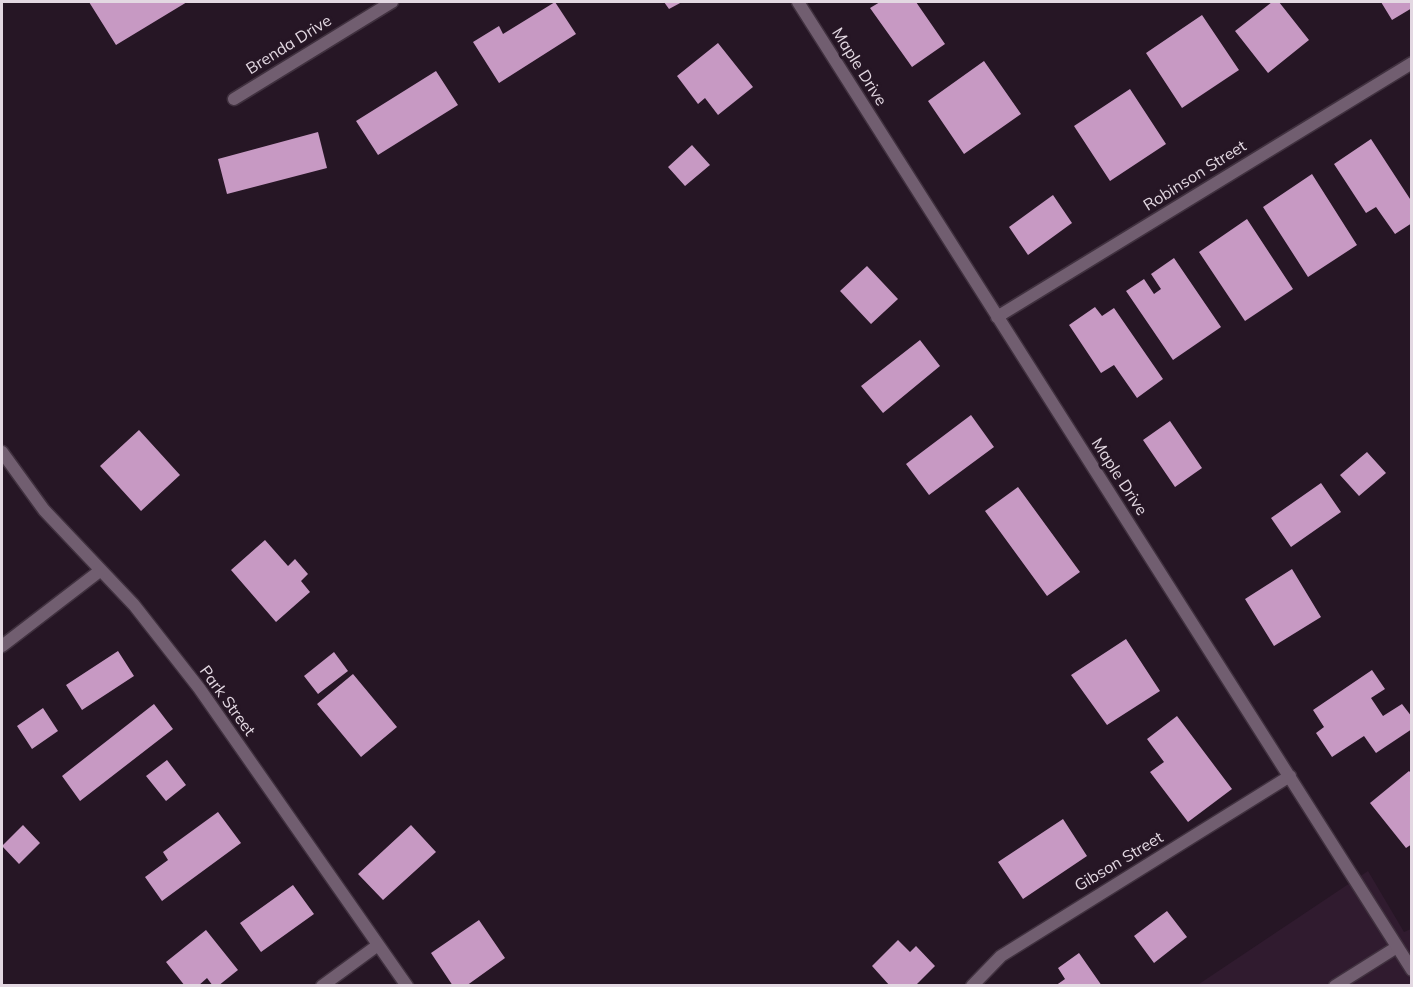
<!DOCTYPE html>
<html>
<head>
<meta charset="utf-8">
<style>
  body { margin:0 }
  #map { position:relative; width:1413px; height:987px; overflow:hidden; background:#261625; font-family:Mulish,sans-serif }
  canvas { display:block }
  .frame { position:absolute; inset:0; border:3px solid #e3d8e2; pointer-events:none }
</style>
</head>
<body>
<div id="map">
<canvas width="1413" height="987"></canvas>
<div class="frame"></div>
</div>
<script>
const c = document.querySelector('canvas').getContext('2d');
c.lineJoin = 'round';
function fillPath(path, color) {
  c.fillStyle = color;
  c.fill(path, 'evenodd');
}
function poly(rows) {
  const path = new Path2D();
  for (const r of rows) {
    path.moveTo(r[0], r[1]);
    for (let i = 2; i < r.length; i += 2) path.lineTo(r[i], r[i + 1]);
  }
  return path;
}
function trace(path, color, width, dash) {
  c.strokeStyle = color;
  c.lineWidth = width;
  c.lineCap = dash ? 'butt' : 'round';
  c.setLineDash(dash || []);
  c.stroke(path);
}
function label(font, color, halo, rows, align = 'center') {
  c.font = font + ' Mulish,sans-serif';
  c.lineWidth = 6;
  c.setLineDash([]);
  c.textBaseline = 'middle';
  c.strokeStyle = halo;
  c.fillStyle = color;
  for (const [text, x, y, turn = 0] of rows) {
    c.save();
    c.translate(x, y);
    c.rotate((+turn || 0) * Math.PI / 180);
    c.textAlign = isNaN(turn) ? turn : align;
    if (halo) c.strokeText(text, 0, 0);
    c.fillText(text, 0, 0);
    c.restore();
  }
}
fillPath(poly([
  [1368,871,1404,932,1411,929,1411,985,1196,986]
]), '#301b2f');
fillPath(poly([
  [89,2,187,2,116,45],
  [555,2,576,34,499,83,473,42,499,26,503,34],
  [664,2,682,2,669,9],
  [880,2,916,2,945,44,912,67,870,8],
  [1272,2,1279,2,1309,40,1268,73,1235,31],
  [1381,2,1412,2,1412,8,1392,20],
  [1202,15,1239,70,1182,108,1146,53],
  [718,43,753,87,718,115,705,98,698,104,677,76],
  [984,61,1021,114,964,154,928,101],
  [436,71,458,105,378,155,356,121],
  [1130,89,1166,144,1110,181,1074,126],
  [318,132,327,168,227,194,218,159],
  [1371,139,1412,202,1412,223,1395,234,1376,207,1366,213,1334,164],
  [692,145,710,165,685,186,668,167],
  [1312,174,1357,245,1308,277,1263,207],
  [1053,195,1072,223,1028,255,1009,227],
  [1247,219,1293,289,1245,321,1199,252],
  [1174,258,1221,327,1173,360,1126,291,1144,279,1154,294,1161,289,1151,274],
  [867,266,898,299,871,324,840,291],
  [1095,307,1102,316,1114,308,1163,379,1137,398,1114,365,1101,373,1069,325],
  [920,340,940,366,883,413,861,386],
  [971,415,994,447,929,495,906,464],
  [1170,421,1202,468,1175,487,1143,440],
  [139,430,180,475,141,511,100,466],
  [1367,452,1386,473,1359,496,1340,475],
  [1321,483,1341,512,1291,547,1271,518],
  [1018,487,1080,572,1047,596,985,511],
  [265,540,288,566,295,559,308,574,301,581,310,592,276,622,231,570],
  [1292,569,1321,617,1274,646,1245,599],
  [1126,639,1160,691,1107,725,1071,675],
  [118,651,134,676,82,710,66,685],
  [334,652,348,671,318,694,304,676],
  [1372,670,1385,689,1371,698,1383,716,1402,704,1412,717,1412,729,1376,753,1364,736,1332,757,1316,733,1324,727,1313,710],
  [353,674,397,727,361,757,317,704],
  [154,704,173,729,80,801,62,776],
  [43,708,58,731,32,749,17,726],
  [1177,716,1232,789,1188,822,1150,772,1164,762,1147,739],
  [167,760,186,785,166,801,146,776],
  [1409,771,1412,774,1412,844,1406,848,1370,803],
  [218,812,241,843,162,901,145,877,168,860,163,852],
  [1063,819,1087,856,1023,899,998,862],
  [23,825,40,843,19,864,2,846],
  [411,825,436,852,383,900,358,874],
  [293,885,314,914,261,952,240,923],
  [1167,911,1187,937,1154,963,1134,936],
  [479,920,505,958,466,986,453,986,431,953],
  [206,930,238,970,218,986,213,986,207,978,198,986,185,986,166,962],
  [898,940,910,952,916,946,935,966,915,986,890,986,872,966],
  [1079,953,1102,986,1055,986,1065,979,1058,968]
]), '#c799c3');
const service = poly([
  [1335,986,1397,947]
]);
const minor = poly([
  [798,2,1412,970],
  [234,99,392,2],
  [997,317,1412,63],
  [2,452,44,510,134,605,199,688,407,986],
  [2,646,101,570],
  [322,986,378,945],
  [972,986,1001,956,1290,776]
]);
trace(service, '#40313f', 15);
trace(minor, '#40313f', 15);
trace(service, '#715e70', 12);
trace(minor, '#715e70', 12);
label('16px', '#e3d8e2', '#261625', [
  ["Brenda Drive",289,45,-32],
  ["Maple Drive",859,67,58],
  ["Robinson Street",1195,176,-32],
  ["Maple Drive",1119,477,57],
  ["Park Street",227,701,54],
  ["Gibson Street",1119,862,-31]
]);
</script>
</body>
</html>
